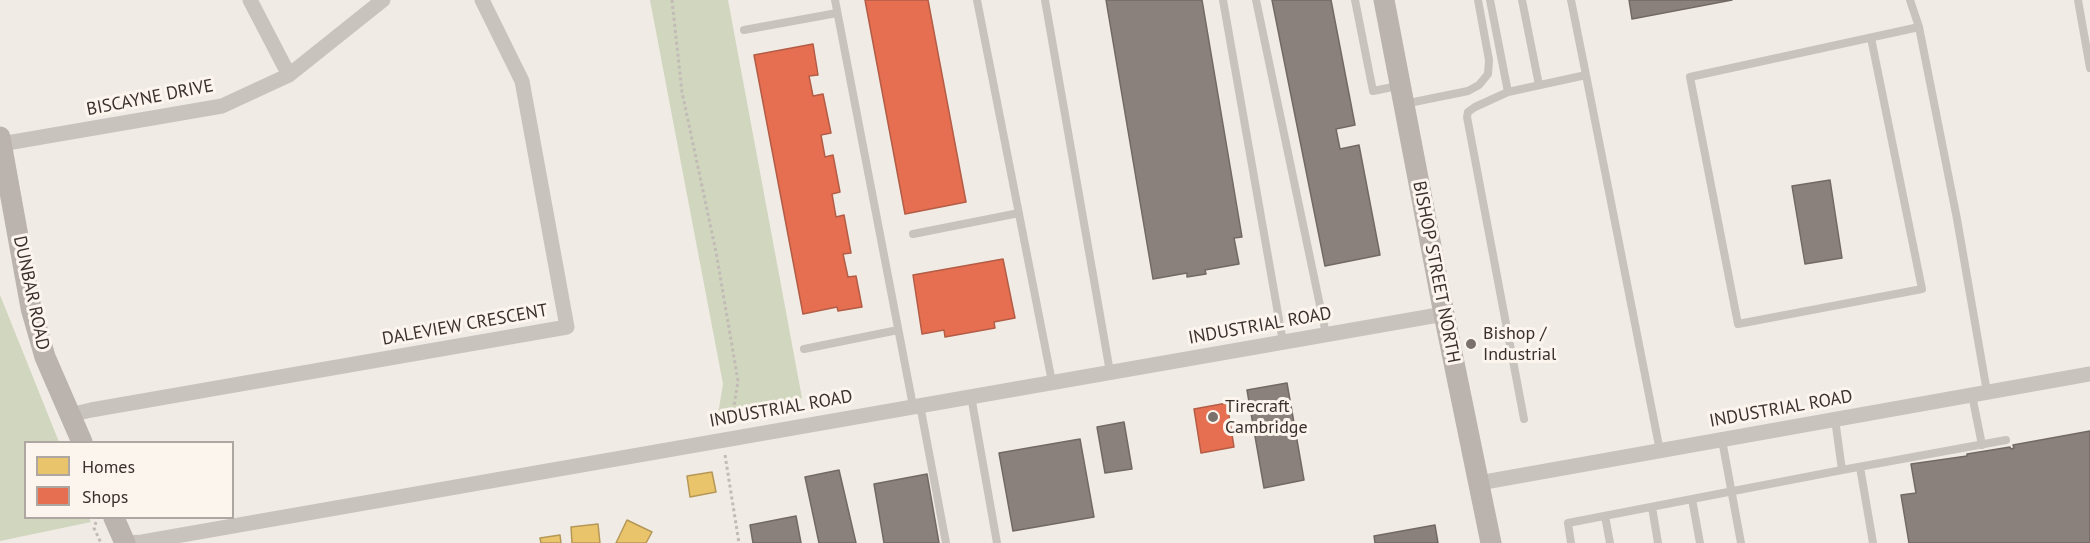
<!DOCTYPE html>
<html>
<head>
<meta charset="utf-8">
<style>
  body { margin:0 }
  #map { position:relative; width:2090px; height:543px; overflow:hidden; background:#f0ebe5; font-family:"PT Sans",sans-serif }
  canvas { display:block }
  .legend { position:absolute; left:24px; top:441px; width:210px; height:78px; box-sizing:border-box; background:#fbf5ee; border:2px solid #aea6a0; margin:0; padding:8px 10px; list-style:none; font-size:18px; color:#3b302b }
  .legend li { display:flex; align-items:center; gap:12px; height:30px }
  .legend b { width:30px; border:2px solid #aea6a0 }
</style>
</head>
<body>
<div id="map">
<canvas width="2090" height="543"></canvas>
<ul class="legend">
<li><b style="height:16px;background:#e9c46a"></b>Homes</li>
<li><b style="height:16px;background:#e76f51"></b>Shops</li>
</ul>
</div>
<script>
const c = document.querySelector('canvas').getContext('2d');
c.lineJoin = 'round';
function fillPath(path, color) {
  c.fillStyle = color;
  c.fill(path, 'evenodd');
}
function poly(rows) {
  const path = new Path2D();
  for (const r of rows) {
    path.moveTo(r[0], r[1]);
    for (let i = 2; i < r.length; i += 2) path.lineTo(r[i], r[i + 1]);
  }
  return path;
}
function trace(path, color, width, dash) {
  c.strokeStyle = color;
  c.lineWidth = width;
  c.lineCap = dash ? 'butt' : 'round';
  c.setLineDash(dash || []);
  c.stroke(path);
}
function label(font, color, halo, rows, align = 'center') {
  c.font = font + ' "PT Sans",sans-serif';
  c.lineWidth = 6;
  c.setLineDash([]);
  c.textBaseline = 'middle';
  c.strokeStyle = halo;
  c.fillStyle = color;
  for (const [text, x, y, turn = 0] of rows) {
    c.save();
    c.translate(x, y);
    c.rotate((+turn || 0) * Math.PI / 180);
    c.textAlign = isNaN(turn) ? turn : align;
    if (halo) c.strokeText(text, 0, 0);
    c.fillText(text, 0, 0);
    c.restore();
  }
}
fillPath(poly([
  [650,0,728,0,802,398,718,414,723,384],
  [0,295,59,442,26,442,26,518,89,518,91,522,0,541]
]), '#d1d6bf');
const homes = poly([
  [712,472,716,492,690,497,687,476,712,472],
  [627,520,652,532,646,543,616,543,627,520],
  [598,524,600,543,572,543,571,527,598,524],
  [560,535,561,543,541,543,540,538,560,535]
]);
fillPath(homes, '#e9c46a');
trace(homes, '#b59857', 1.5);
const shops = poly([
  [865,0,928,0,966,202,905,214,865,0],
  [813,44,818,75,809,76,813,96,823,94,831,133,821,135,825,157,833,155,840,192,832,194,836,217,844,215,851,253,843,254,848,277,856,276,862,307,838,311,837,307,803,314,754,55,813,44],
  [1003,259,1015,318,994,322,995,328,945,337,944,330,922,334,913,275,1003,259],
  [1227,403,1234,447,1201,453,1194,409,1227,403]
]);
fillPath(shops, '#e76f51');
trace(shops, '#b35c46', 1.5);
const industry = poly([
  [1106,0,1202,0,1242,237,1234,238,1239,264,1205,270,1206,274,1187,277,1187,273,1153,279,1106,0],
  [1272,0,1331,0,1355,125,1336,129,1340,149,1359,145,1380,255,1325,266,1272,0],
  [1629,0,1732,0,1632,19,1629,0],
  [1830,180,1842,258,1805,264,1792,186,1830,180],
  [1287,383,1304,480,1264,488,1247,390,1287,383],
  [1124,422,1132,469,1105,473,1097,427,1124,422],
  [2090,431,2090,543,1909,543,1901,495,1916,493,1911,464,1967,456,1967,454,2010,447,2011,449,2014,448,2013,445,2090,431],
  [1080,439,1094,517,1013,531,999,453,1080,439],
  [839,470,856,543,819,543,805,477,839,470],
  [927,474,939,543,884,543,874,484,927,474],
  [796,516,801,543,753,543,750,525,796,516],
  [1435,525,1438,543,1375,543,1374,536,1435,525]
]);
fillPath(industry, '#8a817c');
trace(industry, '#726964', 1.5);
trace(poly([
  [672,0,682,92,716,252,738,381,734,406,728,421,721,424],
  [725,455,739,543],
  [96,522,94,528,101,543]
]), '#c2bbb6', 3, [3, 3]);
trace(poly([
  [835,0,913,406],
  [977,0,1052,382],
  [1045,0,1110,372],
  [1223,0,1283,342],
  [1256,0,1326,334],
  [1355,0,1373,91,1398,86],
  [1490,0,1508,92],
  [1522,0,1539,85],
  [1910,0,1919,27,1957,219,1987,392],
  [2078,0,2090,68],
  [744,30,837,13],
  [1871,38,1922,289,1738,324,1690,77,1919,27],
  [1586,75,1660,451],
  [1404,104,1468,91,1479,85,1488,74,1489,60,1478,0],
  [913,234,1019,213],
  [804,349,898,330],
  [1972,395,1982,445],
  [971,396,997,543],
  [920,405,946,543],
  [1524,419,1467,117,1468,112,1475,107,1508,92,1586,75,1571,0],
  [1835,419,1842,470,2006,440],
  [1722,440,1741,543],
  [1860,467,1873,543],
  [1692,499,1700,543],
  [1652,507,1658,543],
  [1605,516,1610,543],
  [1571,543,1568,523,1842,470]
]), '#c9c3be', 8);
trace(poly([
  [250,0,289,75],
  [1,144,222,106,289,75,383,0],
  [70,415,91,410,567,327,522,81,482,0],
  [1479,483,2090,374],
  [125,543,142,542,1444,314]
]), '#c9c3be', 15);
trace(poly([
  [1384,0,1444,314,1491,543],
  [0,137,31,308,45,357,82,442],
  [114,518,125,543]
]), '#bab3ae', 21);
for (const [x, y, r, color] of [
  [1471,344,6,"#7a716c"],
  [1213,417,6,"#7a716c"]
]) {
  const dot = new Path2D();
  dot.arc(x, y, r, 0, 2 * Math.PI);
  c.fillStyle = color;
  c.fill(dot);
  trace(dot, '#fbf5ee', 2);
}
label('18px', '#3b302b', '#fbf5ee', [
  ["BISCAYNE DRIVE",150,98,-11],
  ["BISHOP STREET NORTH",1436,272,79],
  ["DUNBAR ROAD",31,293,78],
  ["DALEVIEW CRESCENT",465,325,-10],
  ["INDUSTRIAL ROAD",1260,326,-10],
  ["INDUSTRIAL ROAD",781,409,-10],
  ["INDUSTRIAL ROAD",1781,409,-10]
]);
label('18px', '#3b302b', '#fbf5ee', [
  ["Bishop /",1483,334],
  ["Industrial",1483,355],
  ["Tirecraft",1225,407],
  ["Cambridge",1225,428]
], 'left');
</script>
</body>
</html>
